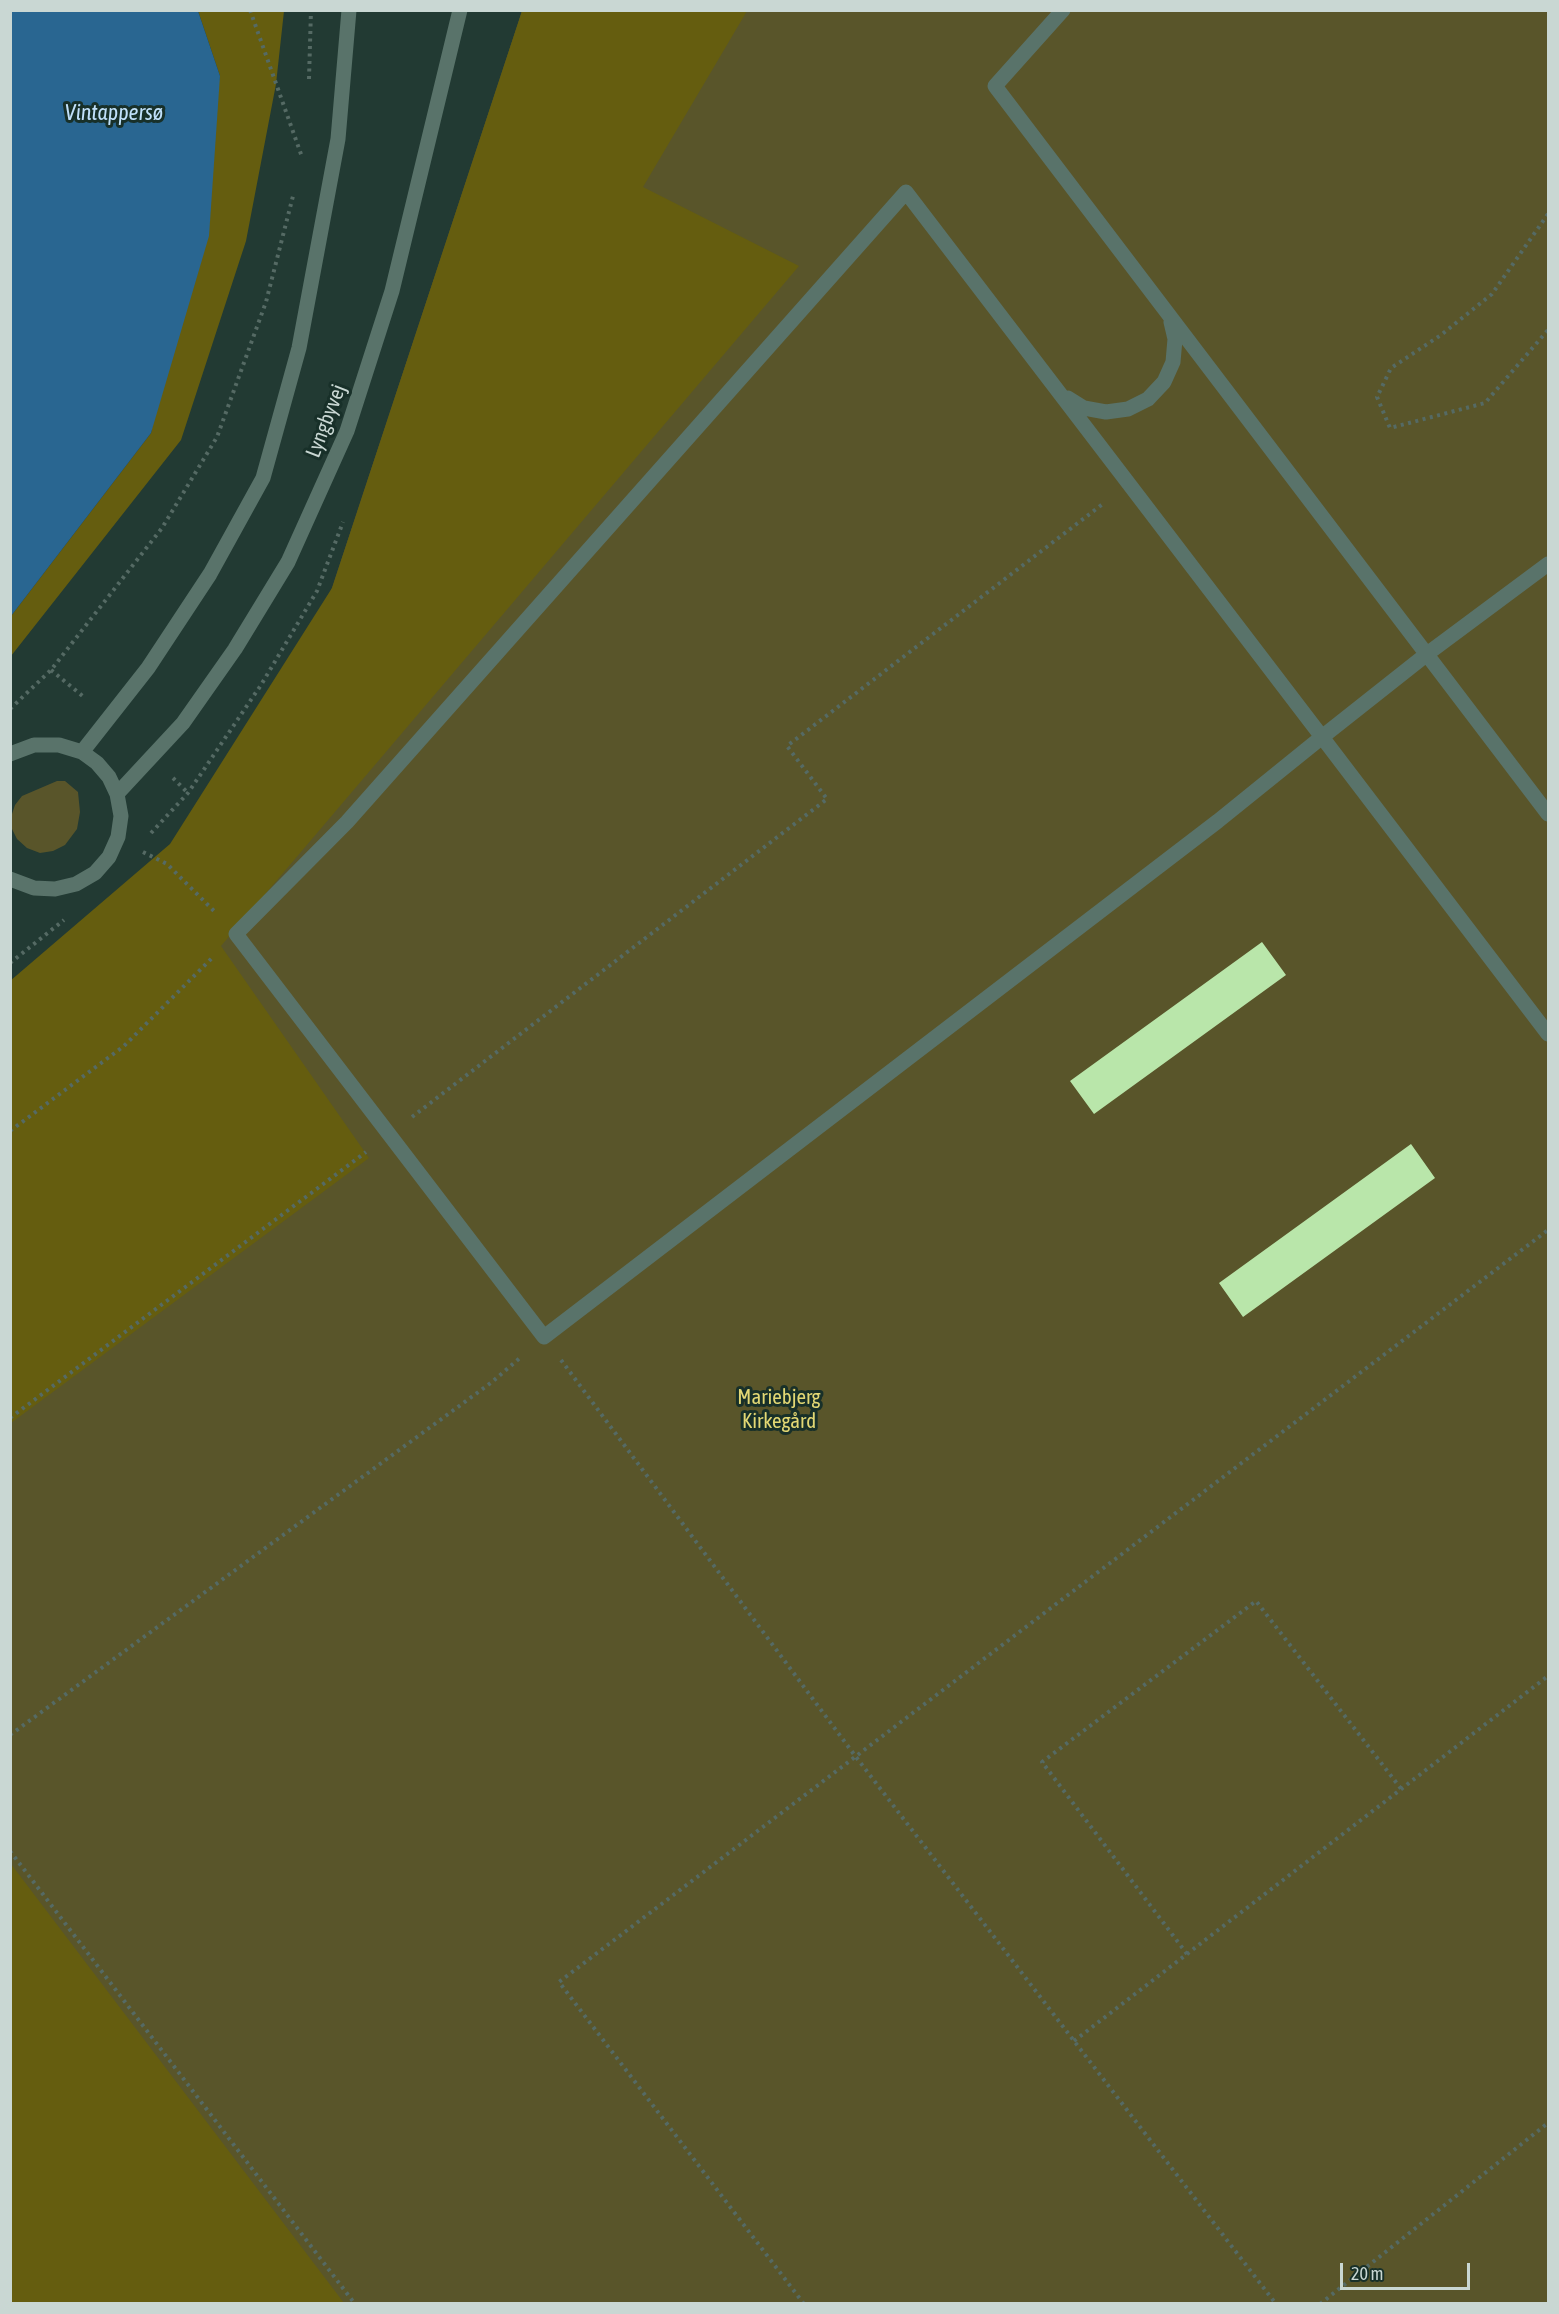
<!DOCTYPE html>
<html>
<head>
<meta charset="utf-8">
<style>
  body { margin:0 }
  #map { position:relative; width:1559px; height:2314px; overflow:hidden; background:#223a33; font-family:"Asap Condensed",sans-serif }
  canvas { display:block }
  .frame { position:absolute; inset:0; border:12px solid #c9d7d3; pointer-events:none }
  .scale { position:absolute; left:1340px; top:2263px; width:130px; height:27px; box-sizing:border-box; border:3px solid #c9d7d3; border-top:0; padding-left:8px; font-size:18px; line-height:21px; white-space:nowrap; color:#c9d7d3; -webkit-text-stroke:4px #183029; paint-order:stroke }
</style>
</head>
<body>
<div id="map">
<canvas width="1559" height="2314"></canvas>
<div class="frame"></div>
<div class="scale">20 m</div>
</div>
<script>
const c = document.querySelector('canvas').getContext('2d');
c.lineJoin = 'round';
function fillPath(path, color) {
  c.fillStyle = color;
  c.fill(path, 'evenodd');
}
function poly(rows) {
  const path = new Path2D();
  for (const r of rows) {
    path.moveTo(r[0], r[1]);
    for (let i = 2; i < r.length; i += 2) path.lineTo(r[i], r[i + 1]);
  }
  return path;
}
function trace(path, color, width, dash) {
  c.strokeStyle = color;
  c.lineWidth = width;
  c.lineCap = dash ? 'butt' : 'round';
  c.setLineDash(dash || []);
  c.stroke(path);
}
function label(font, color, halo, rows, align = 'center') {
  c.font = font + ' "Asap Condensed",sans-serif';
  c.lineWidth = 6;
  c.setLineDash([]);
  c.textBaseline = 'middle';
  c.strokeStyle = halo;
  c.fillStyle = color;
  for (const [text, x, y, turn = 0] of rows) {
    c.save();
    c.translate(x, y);
    c.rotate((+turn || 0) * Math.PI / 180);
    c.textAlign = isNaN(turn) ? turn : align;
    if (halo) c.strokeText(text, 0, 0);
    c.fillText(text, 0, 0);
    c.restore();
  }
}
fillPath(poly([
  [522,11,1548,11,1548,2303,11,2304,11,1016,198,872,332,588],
  [57,781,65,781,78,792,80,812,77,829,65,845,53,851,40,853,27,848,17,839,12,829,11,817,15,805,22,796]
]), '#59552a');
fillPath(poly([
  [198,11,284,11,276,84,246,241,181,440,11,656,11,616,151,433,220,76],
  [522,11,747,11,643,187,799,266,221,946,369,1158,11,1423,10,981,170,844,332,588],
  [11,1864,344,2303,11,2303]
]), '#655d0f');
fillPath(poly([
  [11,10,198,11,220,76,209,236,151,433,11,616]
]), '#296691');
fillPath(poly([
  [1262,942,1286,975,1094,1114,1070,1081],
  [1411,1144,1435,1178,1243,1317,1219,1283]
]), '#b9e6aa');
trace(poly([
  [250,10,302,157],
  [309,79,311,10],
  [1548,214,1492,294,1441,335,1391,368,1377,397,1390,428,1485,403,1548,330],
  [51,670,85,698],
  [10,709,51,670,162,528,217,437,266,302,293,196],
  [173,778,188,793],
  [151,833,188,793,261,685,317,591,343,522],
  [143,852,167,864,215,912],
  [10,963,64,920],
  [412,1117,827,799,787,746,1104,503],
  [10,1131,124,1046,214,956],
  [561,1360,856,1757,1276,2304],
  [10,1418,366,1152],
  [10,1735,492,1382,521,1357],
  [10,1851,355,2304],
  [1187,1954,1042,1762,1256,1601,1402,1790],
  [1074,2041,1548,1676],
  [804,2304,559,1982,1548,1230],
  [1320,2304,1548,2123]
]), '#556a64', 4, [3, 4.5]);
trace(poly([
  [1063,10,995,86,1548,814],
  [1068,398,1084,408,1106,412,1128,409,1148,399,1164,382,1173,362,1175,339,1171,322],
  [1548,564,1427,654,1322,737,1218,821,544,1337,236,934,347,822,906,192,1129,484,1322,737,1548,1034],
  [82,752,148,668,210,574,263,478,299,348,338,139,349,10],
  [10,754,34,745,59,745,82,752,97,763,109,777,117,794,121,816,118,837,109,857,95,873,76,884,55,889,34,888,10,879],
  [117,794,183,723,235,649,288,562,347,431,392,291,460,10]
]), '#59736a', 15);
label('21px', '#c9d7d3', '#183029', [
  ["Lyngbyvej",326,421,-69]
]);
label('21px', '#e3d874', '#183029', [
  ["Mariebjerg",779,1397],
  ["Kirkegård",779,1421]
]);
label('italic 22px', '#c1e1fb', '#183029', [
  ["Vintappersø",114,113]
]);
</script>
</body>
</html>
